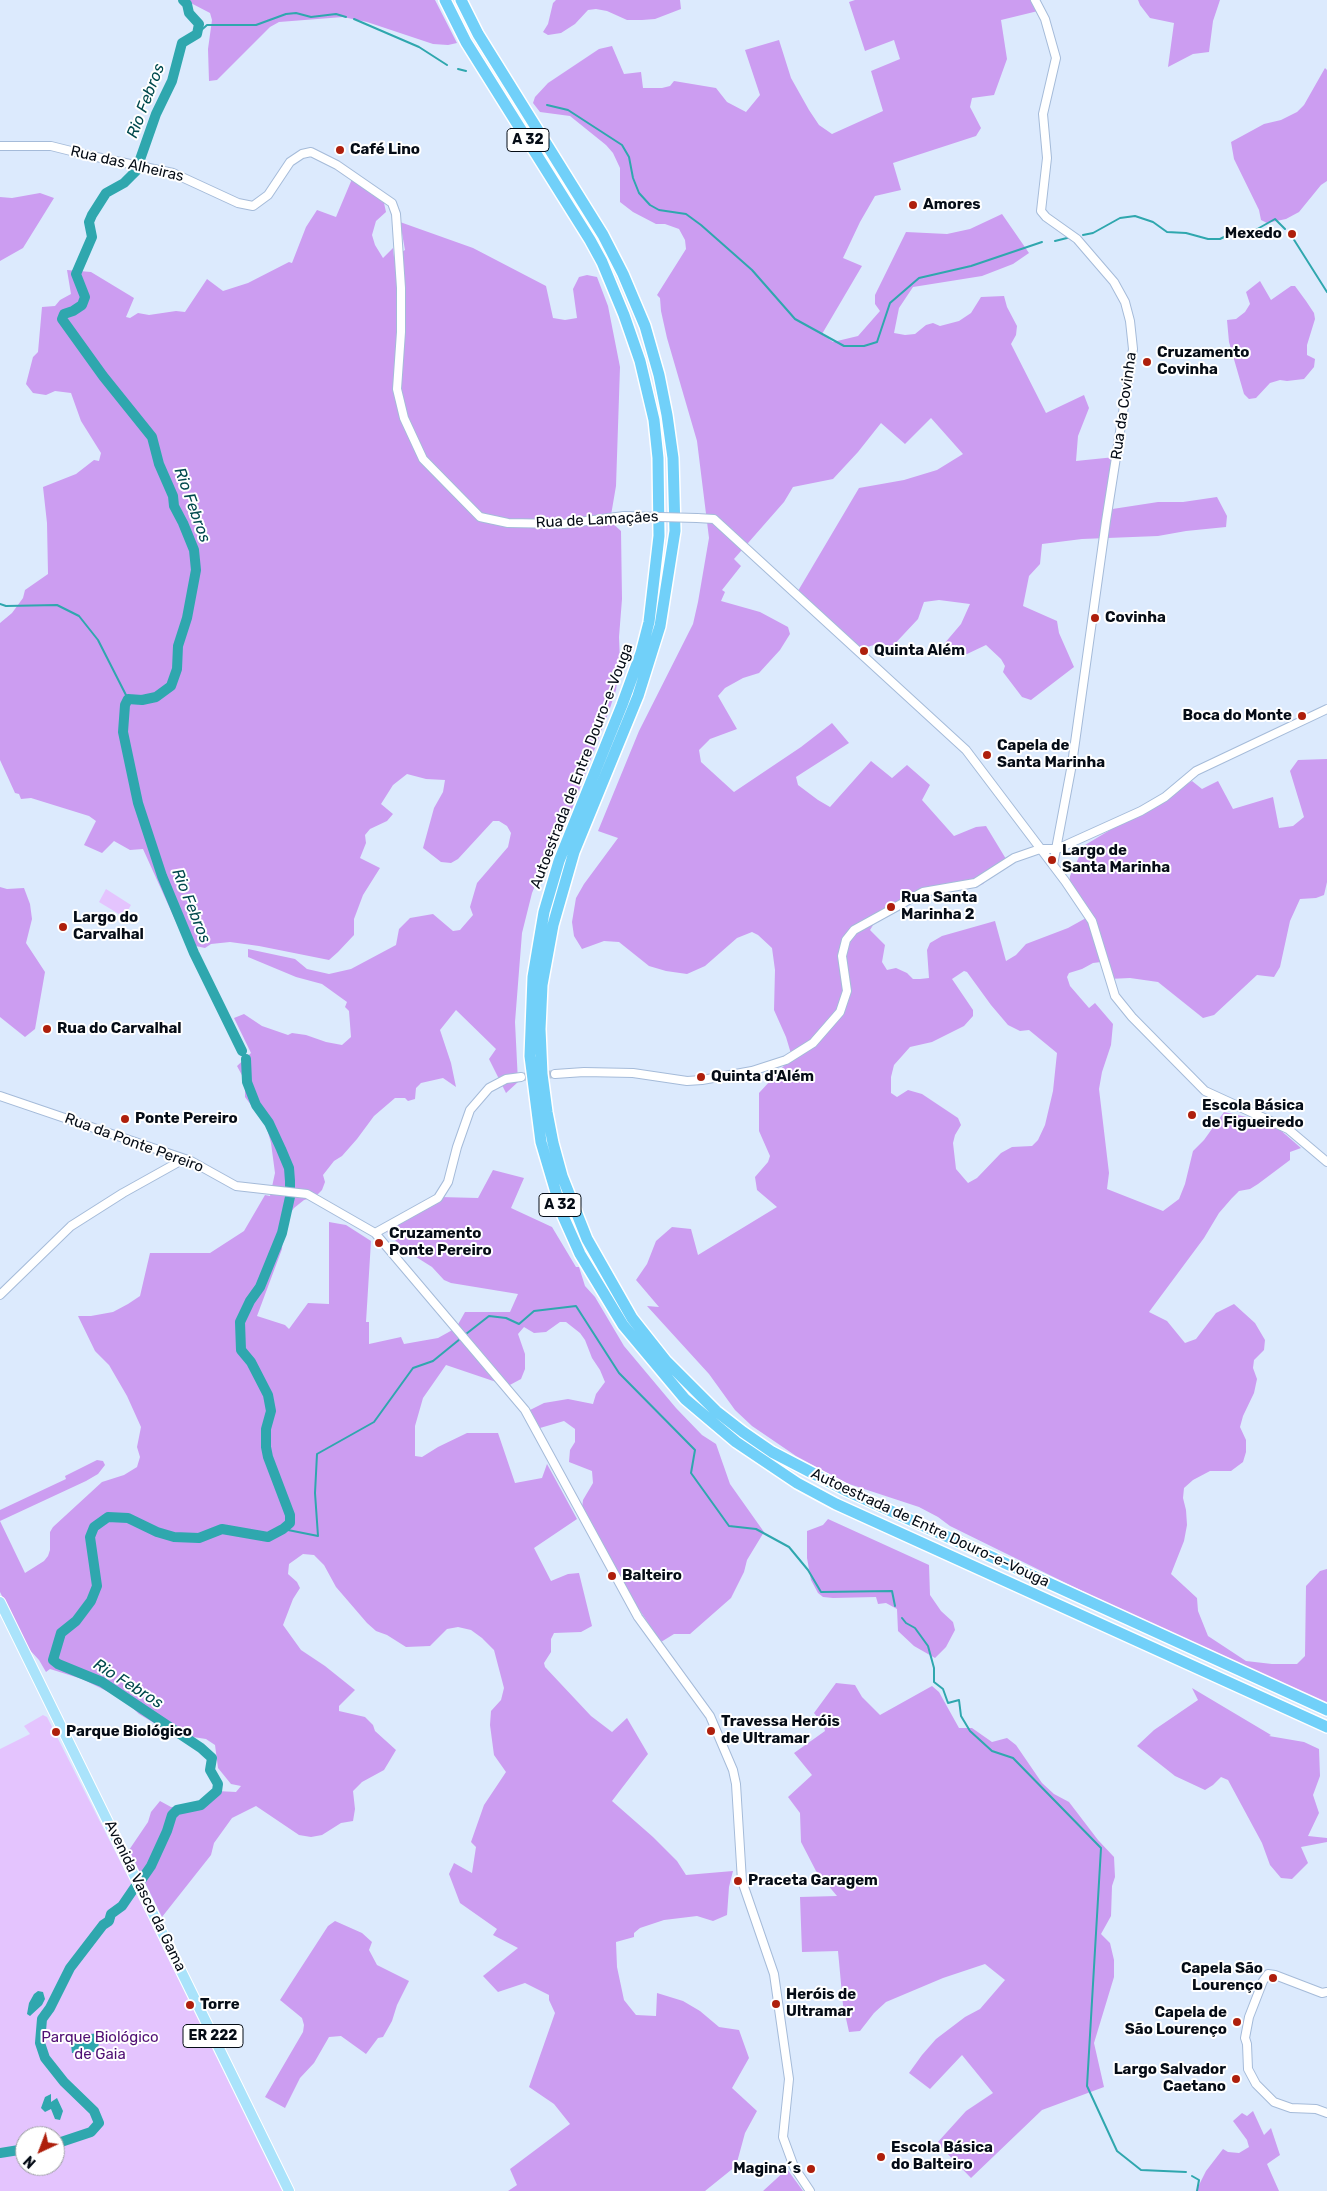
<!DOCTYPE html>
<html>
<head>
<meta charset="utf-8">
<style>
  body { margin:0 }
  #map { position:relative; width:1327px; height:2191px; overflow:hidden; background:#dceafd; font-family:Rubik,sans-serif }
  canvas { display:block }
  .north { position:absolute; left:15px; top:2126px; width:50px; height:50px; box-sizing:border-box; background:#fff; border:1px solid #9b9ea2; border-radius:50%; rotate:223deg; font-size:14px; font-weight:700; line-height:20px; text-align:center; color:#050c16 }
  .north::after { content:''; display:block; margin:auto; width:18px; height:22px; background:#ae1f0c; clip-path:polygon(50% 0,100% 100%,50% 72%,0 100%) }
</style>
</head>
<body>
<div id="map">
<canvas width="1327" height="2191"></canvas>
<div class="north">N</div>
</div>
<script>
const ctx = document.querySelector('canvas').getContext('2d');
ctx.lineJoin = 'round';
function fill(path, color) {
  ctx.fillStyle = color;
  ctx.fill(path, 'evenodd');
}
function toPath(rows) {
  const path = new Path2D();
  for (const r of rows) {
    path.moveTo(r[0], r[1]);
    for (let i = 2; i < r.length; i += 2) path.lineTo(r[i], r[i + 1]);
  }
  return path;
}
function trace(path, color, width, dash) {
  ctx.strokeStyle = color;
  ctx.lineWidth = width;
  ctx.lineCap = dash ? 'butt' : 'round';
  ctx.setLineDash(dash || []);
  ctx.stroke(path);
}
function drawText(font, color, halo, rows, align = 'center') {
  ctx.font = font + ' Rubik,sans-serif';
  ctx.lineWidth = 4;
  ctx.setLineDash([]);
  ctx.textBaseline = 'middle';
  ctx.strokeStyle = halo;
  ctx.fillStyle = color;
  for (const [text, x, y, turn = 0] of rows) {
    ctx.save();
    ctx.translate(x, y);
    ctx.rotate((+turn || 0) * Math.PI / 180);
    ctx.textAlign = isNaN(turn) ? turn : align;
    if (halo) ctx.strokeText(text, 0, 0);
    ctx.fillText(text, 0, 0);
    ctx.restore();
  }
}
const green = toPath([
  [106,889,131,905,124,917,99,902],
  [43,1715,47,1717,130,1881,282,2191,0,2191,0,1749,30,1734,24,1726],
  [25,2136,55,2136,55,2166,25,2166]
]);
const forest = toPath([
  [185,0,435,0,457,43,448,45,433,44,367,22,343,17,279,22,270,27,217,80,209,81,208,49,212,20,210,13],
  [556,0,680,0,681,9,655,19,642,20,627,20,607,11,596,9,588,10,575,24,561,33,548,35,543,32,548,24,553,3],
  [855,0,1033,0,1038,11,1001,20,1007,59,994,95,972,98,970,107,981,128,976,136,893,163,901,190,875,196,860,222,843,258,862,266,822,334,833,342,858,336,880,311,875,304,875,295,906,232,947,234,970,229,1002,214,1029,253,1013,264,982,276,913,287,899,308,894,333,905,335,915,334,926,325,933,323,940,326,959,321,971,313,981,297,1004,296,1007,307,1017,326,1016,335,1011,344,1046,413,1084,395,1089,408,1078,436,1076,461,1115,457,1106,510,1158,502,1183,502,1217,497,1227,516,1226,527,1186,531,1158,536,1082,539,1042,544,1040,564,1029,576,1023,606,1057,621,1059,633,1074,667,1031,700,1022,697,1003,672,1005,666,1001,659,986,645,967,654,959,654,944,644,961,624,970,604,939,600,924,602,918,619,889,650,884,650,874,645,860,649,798,591,859,488,904,480,937,470,963,454,931,418,905,444,881,423,858,452,833,479,793,487,784,502,734,559,741,566,722,590,725,592,721,601,760,612,788,627,790,634,780,650,759,673,743,678,725,688,718,696,737,729,710,739,699,750,701,762,734,792,801,747,832,723,849,743,796,777,798,785,818,800,830,807,871,761,892,778,907,765,930,785,922,800,954,836,976,827,986,826,1006,859,983,884,971,888,927,892,875,922,870,930,885,945,882,962,887,970,896,968,907,973,913,979,920,979,929,978,927,950,930,943,942,936,995,921,1006,961,1016,955,1026,944,1068,928,1086,918,1069,883,1070,876,1079,857,1080,848,1192,781,1202,789,1218,781,1233,809,1273,797,1279,828,1293,826,1304,817,1290,771,1298,760,1327,759,1327,882,1324,895,1316,898,1300,899,1290,921,1280,967,1274,977,1257,975,1214,1015,1203,1018,1158,982,1130,978,1109,979,1101,962,1093,963,1082,969,1069,973,1067,977,1070,986,1089,1008,1095,1003,1113,1024,1111,1045,1102,1072,1099,1089,1109,1173,1107,1189,1163,1211,1179,1199,1185,1184,1193,1151,1204,1140,1224,1112,1260,1120,1278,1128,1301,1148,1290,1152,1290,1160,1258,1184,1250,1189,1239,1191,1232,1198,1219,1213,1204,1238,1149,1312,1167,1321,1185,1343,1196,1339,1216,1313,1234,1304,1255,1323,1265,1340,1264,1350,1254,1360,1253,1368,1257,1379,1254,1393,1243,1416,1240,1427,1246,1440,1246,1452,1243,1462,1231,1471,1210,1471,1193,1480,1184,1488,1183,1498,1186,1510,1187,1525,1184,1541,1171,1574,1197,1598,1198,1611,1208,1636,1246,1661,1272,1664,1297,1664,1305,1656,1306,1586,1320,1571,1327,1569,1327,1703,1141,1620,950,1526,938,1517,919,1507,846,1483,796,1456,752,1426,735,1410,709,1374,647,1306,659,1307,636,1280,647,1264,656,1241,672,1227,691,1229,698,1255,777,1207,757,1190,755,1177,768,1162,770,1156,759,1131,759,1093,792,1057,786,1037,774,1010,775,970,772,948,758,935,752,932,737,938,705,966,687,974,666,971,649,966,619,942,604,941,582,949,574,936,572,922,576,898,584,884,618,838,598,831,639,731,693,624,698,602,709,538,697,441,667,338,661,311,660,298,657,295,686,249,685,240,679,229,665,224,656,224,633,212,620,202,620,168,613,153,606,145,570,116,540,112,533,103,535,97,548,83,599,49,612,46,624,74,641,72,643,88,662,88,670,86,674,81,716,88,727,102,746,112,760,95,745,50,779,40,791,78,809,110,819,125,832,134,883,111,871,71,900,59,894,40,865,51,849,2],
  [964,971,967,972,991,1005,1008,1025,1020,1031,1029,1030,1057,1053,1053,1091,1045,1125,1038,1140,1032,1146,1012,1147,1001,1153,977,1178,968,1183,956,1169,953,1143,955,1135,961,1125,958,1118,922,1094,908,1090,897,1097,891,1093,891,1077,894,1065,910,1047,932,1042,964,1026,973,1016,973,1010,952,979],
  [1138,0,1220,0,1213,21,1209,52,1193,54,1168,67,1174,23,1150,18,1140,5],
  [1325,68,1327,70,1327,181,1321,185,1299,212,1286,219,1267,223,1261,220,1259,210,1234,159,1231,142,1264,124,1281,120,1297,112,1304,105],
  [352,179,384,203,386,212,376,221,372,235,375,245,383,258,393,248,394,257,405,250,400,222,473,248,546,286,553,318,565,320,577,318,573,289,579,277,587,275,597,277,608,306,620,367,616,486,610,521,621,531,622,599,619,637,620,661,616,690,609,711,569,817,564,816,532,893,522,933,515,1022,518,1082,506,1093,489,1059,496,1049,456,1010,440,1030,451,1063,456,1087,443,1078,421,1083,416,1088,415,1099,408,1101,405,1098,395,1098,374,1116,357,1139,342,1156,334,1161,323,1175,325,1182,322,1190,315,1197,304,1200,294,1208,289,1215,283,1234,282,1249,257,1316,285,1325,289,1329,308,1303,329,1304,329,1222,346,1225,371,1241,366,1322,369,1322,369,1344,401,1337,404,1344,438,1338,456,1328,465,1312,510,1312,518,1294,451,1283,444,1280,432,1267,405,1250,387,1232,387,1226,440,1197,478,1198,493,1170,524,1178,511,1208,552,1227,576,1267,579,1267,585,1286,595,1297,624,1346,676,1408,702,1435,716,1444,730,1484,764,1532,747,1560,744,1572,731,1598,690,1634,674,1634,661,1642,630,1596,582,1508,583,1500,593,1483,592,1471,569,1462,570,1450,575,1442,575,1429,564,1421,540,1428,530,1410,544,1403,568,1399,593,1404,596,1394,605,1382,600,1370,592,1358,585,1340,580,1333,566,1322,560,1322,546,1332,534,1333,524,1327,518,1334,525,1354,525,1369,521,1379,508,1386,446,1365,423,1398,415,1426,415,1456,422,1457,438,1447,467,1433,498,1433,515,1483,542,1478,547,1464,577,1519,534,1548,551,1581,568,1574,579,1573,592,1626,581,1632,554,1633,551,1639,551,1652,544,1663,545,1667,591,1716,612,1732,627,1718,648,1754,612,1801,653,1837,677,1861,686,1875,733,1871,729,1887,727,1915,713,1921,697,1916,664,1920,640,1928,634,1933,634,1937,616,1942,617,1967,624,2000,636,2015,656,2016,657,1993,683,2001,700,2011,719,2027,739,2030,749,2058,732,2088,757,2111,745,2133,736,2166,705,2191,508,2191,517,2185,510,2169,570,2124,554,2104,529,2087,555,2013,549,2000,549,1995,525,1983,498,1992,483,1976,518,1948,493,1935,497,1929,460,1903,449,1874,454,1863,472,1873,476,1847,471,1842,484,1805,506,1772,494,1755,490,1725,491,1711,501,1700,504,1688,494,1650,482,1638,471,1630,458,1627,447,1629,430,1646,406,1647,387,1635,376,1631,367,1623,336,1587,324,1565,314,1555,303,1554,289,1564,288,1574,297,1582,300,1588,293,1599,283,1625,301,1650,325,1666,355,1690,339,1706,339,1711,365,1717,373,1725,375,1731,396,1750,384,1770,362,1782,353,1791,355,1809,353,1821,341,1823,322,1835,311,1837,299,1835,256,1806,232,1818,214,1843,211,1855,162,1917,129,1850,148,1822,151,1812,160,1801,171,1807,194,1806,208,1801,217,1791,236,1792,241,1786,231,1784,218,1768,215,1745,206,1739,180,1735,167,1731,139,1714,123,1699,82,1679,50,1669,46,1672,39,1660,27,1647,0,1592,0,1510,66,1479,65,1476,97,1460,103,1461,105,1465,98,1474,86,1481,0,1521,25,1573,44,1561,48,1556,50,1550,50,1532,53,1527,102,1482,124,1475,137,1467,140,1457,137,1447,141,1427,127,1396,109,1365,95,1351,78,1316,91,1316,113,1312,128,1304,140,1296,150,1253,210,1253,244,1231,265,1195,270,1196,275,1173,271,1143,266,1125,245,1097,245,1081,237,1066,251,1053,234,1018,244,1014,262,1026,288,1035,292,1033,306,1035,326,1042,342,1045,351,1037,349,1011,345,1007,347,1002,322,984,296,977,248,957,248,949,295,959,307,969,329,974,351,969,396,945,399,929,410,918,433,914,453,931,460,930,473,915,470,907,477,883,508,847,511,833,507,826,499,821,493,821,458,859,451,863,441,862,423,848,434,808,443,792,445,780,426,779,407,774,393,785,381,804,393,814,387,821,370,829,365,835,366,843,360,858,380,868,363,895,354,919,354,935,338,952,329,960,259,946,230,942,211,944,205,948,186,944,143,849,130,850,114,841,102,853,84,845,96,821,89,816,31,798,21,799,19,794,15,793,0,760,0,623,12,613,23,598,25,590,48,574,47,523,43,487,76,474,94,460,99,461,101,453,81,421,71,393,55,391,46,395,33,393,26,384,33,357,38,352,42,307,55,306,60,300,71,294,67,270,91,272,134,298,126,317,130,318,138,313,149,315,176,311,185,312,207,279,223,291,248,283,289,262,292,263,306,227,317,210,336,217],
  [40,193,54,198,23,248,0,261,0,197,12,198],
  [1260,281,1271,300,1291,286,1295,286,1306,301,1314,313,1315,319,1307,345,1307,355,1315,359,1314,367,1304,379,1287,381,1280,380,1270,383,1256,398,1249,399,1244,394,1229,342,1227,320,1236,319,1245,312,1250,304,1246,292],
  [0,887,7,889,24,888,30,904,32,919,26,943,45,972,35,1029,25,1037,0,1017],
  [828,1519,929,1565,930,1595,941,1611,953,1622,955,1630,946,1647,935,1658,914,1646,898,1631,897,1609,886,1603,878,1604,876,1597,833,1598,823,1597,818,1593,811,1580,807,1558,807,1531,823,1525],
  [836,1683,855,1685,862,1697,880,1715,932,1686,939,1692,959,1728,972,1728,992,1742,1007,1738,1016,1745,1042,1783,1054,1794,1069,1802,1098,1840,1114,1857,1115,1877,1112,1886,1111,1916,1101,1934,1110,1943,1114,1960,1114,1977,1094,2043,1104,2087,1042,2110,971,2178,937,2143,966,2111,993,2093,962,2055,930,2089,909,2073,922,2055,936,2039,965,2017,980,2009,1005,1980,985,1964,943,1978,886,2002,874,2013,860,2031,849,2032,843,2005,838,1951,802,1952,800,1897,837,1896,816,1871,801,1842,800,1813,788,1797,812,1775,794,1753,825,1731,823,1724,814,1713],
  [1192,1688,1271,1735,1269,1736,1304,1742,1319,1749,1320,1776,1313,1795,1319,1813,1308,1836,1327,1838,1327,1842,1301,1847,1308,1863,1292,1879,1281,1878,1270,1865,1262,1843,1228,1780,1221,1777,1213,1785,1205,1790,1175,1776,1137,1746,1154,1730,1198,1700],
  [335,1921,362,1933,372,1942,369,1950,377,1965,409,1981,397,2005,392,2021,383,2037,378,2038,366,2054,341,2036,329,2037,314,2063,300,2078,285,2108,265,2097,303,2032,304,2025,302,2018,280,2000,328,1926],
  [1253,2111,1264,2135,1271,2128,1280,2155,1267,2164,1279,2191,1196,2191,1206,2171,1223,2149,1228,2152,1239,2153,1249,2147,1247,2140,1233,2121,1242,2113,1247,2116],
  [787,2169,803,2191,763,2191]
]);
const water = toPath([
  [38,1991,43,1992,45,1999,42,2005,30,2016,27,2014,29,2003,34,1994],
  [100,2033,98,2050,96,2052,88,2052,86,2050,79,2053,72,2053,70,2036],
  [51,2094,51,2102,57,2098,63,2111,60,2120,55,2119,51,2109,45,2112,41,2108,45,2097]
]);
const stream = toPath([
  [354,19,419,47,447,65],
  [197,34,207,25,256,25,286,14,296,13,311,17,336,14,346,17],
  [458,69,466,71],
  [547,105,568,110,622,145,629,157,633,178,639,193,650,205,659,210,686,214,701,225,752,270,795,319,844,346,864,346,877,342,890,303,919,278,971,266,1042,242],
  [1083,235,1093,233,1120,218,1135,216,1153,222,1167,232,1186,233,1208,239,1220,239,1228,235,1252,232,1275,219,1285,229],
  [1291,235,1327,292],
  [1055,241,1071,237],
  [0,604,6,606,57,605,79,616,98,640,128,699],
  [466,1334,489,1316,506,1318,519,1324,534,1311,576,1306,619,1373,695,1450,691,1473,729,1526,756,1529,789,1547,808,1570,821,1592,892,1591,895,1606],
  [283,1529,318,1536,315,1493,317,1454,374,1422,413,1368,433,1361,460,1339],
  [902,1618,906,1623,915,1628,928,1646,934,1668,934,1682,943,1689,948,1703,959,1700,961,1716,970,1731,992,1751,1013,1758,1101,1848,1087,2086,1117,2151,1141,2170,1186,2172],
  [1192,2176,1199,2180,1197,2191]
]);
const river = toPath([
  [183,0,187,4,189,13,199,24,197,34,182,43,172,81,156,114,136,171,124,183,106,193,92,215,89,222,92,237,76,274,85,297,82,305,73,311,64,314,62,319,103,376,152,437,159,464,173,496,174,506,183,523,194,550,196,570,187,618,178,646,177,669,171,686,156,697,142,700,128,699,125,705,123,732,138,803,162,876,194,953,242,1051],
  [142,1879,151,1866,167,1831,172,1815,177,1810,201,1805,217,1791,218,1784,210,1770,212,1758,201,1748,102,1682,58,1664,53,1660,61,1633,76,1621,91,1601,97,1586,90,1537,94,1527,108,1517,128,1518,157,1532,174,1537,199,1538,222,1529,268,1537,283,1529,290,1523,290,1515,268,1457,266,1447,266,1429,271,1411,268,1395,251,1362,241,1350,240,1322,250,1301,260,1287,282,1233,290,1197,290,1181,289,1168,281,1149,269,1123,256,1105,247,1082,246,1059],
  [55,2144,91,2132,99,2123,94,2111,64,2082,45,2058,40,2043,42,2019,50,2008,70,1968,103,1925,109,1921,111,1914,122,1906,135,1887],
  [0,2153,25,2149]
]);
const minorTunnel = toPath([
  [521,1077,555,1074]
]);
const minor = toPath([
  [1035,0,1045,19,1056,58,1043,114,1047,158,1041,211,1046,217,1077,239,1114,282,1125,302,1130,321,1133,349,1106,521,1072,764,1053,865],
  [0,146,51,146,87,155,173,173,238,203,253,206,268,195,290,162,302,154,311,152,337,165,392,203,396,214,401,288,401,332,397,389,404,418,423,459,480,517,508,523,564,524,624,516],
  [697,518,714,519,966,750,1065,881,1092,921,1115,996,1132,1017,1205,1091,1288,1129,1327,1162],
  [555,1074,584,1072,633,1073,687,1081,702,1080,752,1071,786,1060,813,1043,840,1012,847,991,842,956,846,940,854,930,923,892,975,883,1014,858,1040,849,1057,849,1141,811,1165,797,1196,771,1327,709],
  [0,1096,191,1161,236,1186,307,1194,375,1233,525,1410,638,1617,710,1716,733,1770,736,1784,742,1881,774,1974,789,2079,783,2137,794,2167,810,2191],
  [375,1233,438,1198,448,1182,457,1147,470,1110,489,1088,506,1079,521,1077],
  [0,1295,71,1226,123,1193,184,1159],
  [1327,1992,1322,1993,1275,1975,1268,1974,1263,1981,1249,2017,1245,2038,1247,2044,1248,2069,1256,2084,1274,2102,1291,2108,1316,2109,1327,2113]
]);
const major = toPath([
  [0,1602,289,2191]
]);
const highway = toPath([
  [445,0,466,42,590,240,602,262,624,315,640,361,654,420,658,458,659,536,649,622,641,653,622,705,559,861,544,912,533,977,530,1056,541,1142,563,1216,580,1254,623,1325,685,1399,736,1442,797,1483,836,1504,1327,1727],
  [461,0,478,34,603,235,623,274,645,326,659,375,667,415,673,458,675,531,660,626,638,696,574,852,553,925,542,985,540,1029,542,1074,547,1112,553,1143,562,1176,587,1239,632,1318,666,1361,716,1411,743,1432,772,1452,847,1491,1327,1710]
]);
const minorBridge = toPath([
  [624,516,697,518]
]);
const markers = [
  [340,150,5,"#ae1f0c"],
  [913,205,5,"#ae1f0c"],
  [1292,234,5,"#ae1f0c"],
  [1147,362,5,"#ae1f0c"],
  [1095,618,5,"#ae1f0c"],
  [864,651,5,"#ae1f0c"],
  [1302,716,5,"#ae1f0c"],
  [987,755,5,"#ae1f0c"],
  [1052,860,5,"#ae1f0c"],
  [891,907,5,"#ae1f0c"],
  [63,927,5,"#ae1f0c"],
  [47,1029,5,"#ae1f0c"],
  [701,1077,5,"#ae1f0c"],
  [1192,1115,5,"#ae1f0c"],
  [125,1119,5,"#ae1f0c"],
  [379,1243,5,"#ae1f0c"],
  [612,1576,5,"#ae1f0c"],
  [711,1731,5,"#ae1f0c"],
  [56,1732,5,"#ae1f0c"],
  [738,1881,5,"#ae1f0c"],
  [1273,1978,5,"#ae1f0c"],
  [776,2004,5,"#ae1f0c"],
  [190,2005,5,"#ae1f0c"],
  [1237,2022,5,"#ae1f0c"],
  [1236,2079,5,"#ae1f0c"],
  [881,2157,5,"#ae1f0c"],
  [811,2169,5,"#ae1f0c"]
];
const shields = [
  [528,140,42],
  [560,1205,42],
  [213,2036,60]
];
const shieldNames = [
  ["A 32",528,140],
  ["A 32",560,1205],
  ["ER 222",213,2036]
];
const poiNames = [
  ["Café Lino",350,150],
  ["Amores",923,205],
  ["Mexedo",1282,234,"right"],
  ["Cruzamento",1157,353],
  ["Covinha",1157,370],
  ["Covinha",1105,618],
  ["Quinta Além",874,651],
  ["Boca do Monte",1292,716,"right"],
  ["Capela de",997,746],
  ["Santa Marinha",997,763],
  ["Largo de",1062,851],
  ["Santa Marinha",1062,868],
  ["Rua Santa",901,898],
  ["Marinha 2",901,915],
  ["Largo do",73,918],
  ["Carvalhal",73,935],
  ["Rua do Carvalhal",57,1029],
  ["Quinta d'Além",711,1077],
  ["Escola Básica",1202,1106],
  ["de Figueiredo",1202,1123],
  ["Ponte Pereiro",135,1119],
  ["Cruzamento",389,1234],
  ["Ponte Pereiro",389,1251],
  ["Balteiro",622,1576],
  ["Travessa Heróis",721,1722],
  ["de Ultramar",721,1739],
  ["Parque Biológico",66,1732],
  ["Praceta Garagem",748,1881],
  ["Capela São",1263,1969,"right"],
  ["Lourenço",1263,1986,"right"],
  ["Heróis de",786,1995],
  ["Ultramar",786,2012],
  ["Torre",200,2005],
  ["Capela de",1227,2013,"right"],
  ["São Lourenço",1227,2030,"right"],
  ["Largo Salvador",1226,2070,"right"],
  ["Caetano",1226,2087,"right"],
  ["Escola Básica",891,2148],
  ["do Balteiro",891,2165],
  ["Magina´s",801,2169,"right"]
];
const streetNames = [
  ["Rua das Alheiras",127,164,13],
  ["Rua da Covinha",1124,406,-82],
  ["Rua de Lamaçães",597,520,-3],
  ["Autoestrada de Entre Douro-e-Vouga",582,766,-69],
  ["Rua da Ponte Pereiro",134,1143,20],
  ["Autoestrada de Entre Douro-e-Vouga",930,1528,25],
  ["Avenida Vasco da Gama",145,1896,64]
];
const parkNames = [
  ["Parque Biológico",100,2038],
  ["de Gaia",100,2055]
];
const waterNames = [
  ["Rio Febros",146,101,-69],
  ["Rio Febros",192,505,70],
  ["Rio Febros",191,906,68],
  ["Rio Febros",128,1684,32]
];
fill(green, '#e4c4fe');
fill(forest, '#cc9df1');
fill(water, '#2fa7ae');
trace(stream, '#2fa7ae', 2);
trace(river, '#2fa7ae', 10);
trace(minorTunnel, '#bcc9da', 8, [8, 4]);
trace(minor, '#a5bbd9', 10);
trace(major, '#fff', 12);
trace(highway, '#fff', 14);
trace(minor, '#fff', 8);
trace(major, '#aae3fb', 10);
trace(highway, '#71d0f9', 11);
trace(minorBridge, '#a5bbd9', 10, []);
trace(minorBridge, '#fff', 8);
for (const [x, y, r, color] of markers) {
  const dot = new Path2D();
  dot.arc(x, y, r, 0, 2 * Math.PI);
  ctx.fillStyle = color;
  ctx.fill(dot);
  trace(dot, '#fff', 2);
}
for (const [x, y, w] of shields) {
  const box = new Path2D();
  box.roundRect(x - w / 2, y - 11.5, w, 23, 4);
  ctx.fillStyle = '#fff';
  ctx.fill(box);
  trace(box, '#050c16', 1);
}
drawText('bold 14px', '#050c16', null, shieldNames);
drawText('bold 15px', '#050c16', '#fff', poiNames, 'left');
drawText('15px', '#050c16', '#fff', streetNames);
drawText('15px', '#500e73', '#fff', parkNames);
drawText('italic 16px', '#00494d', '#fff', waterNames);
</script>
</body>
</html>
